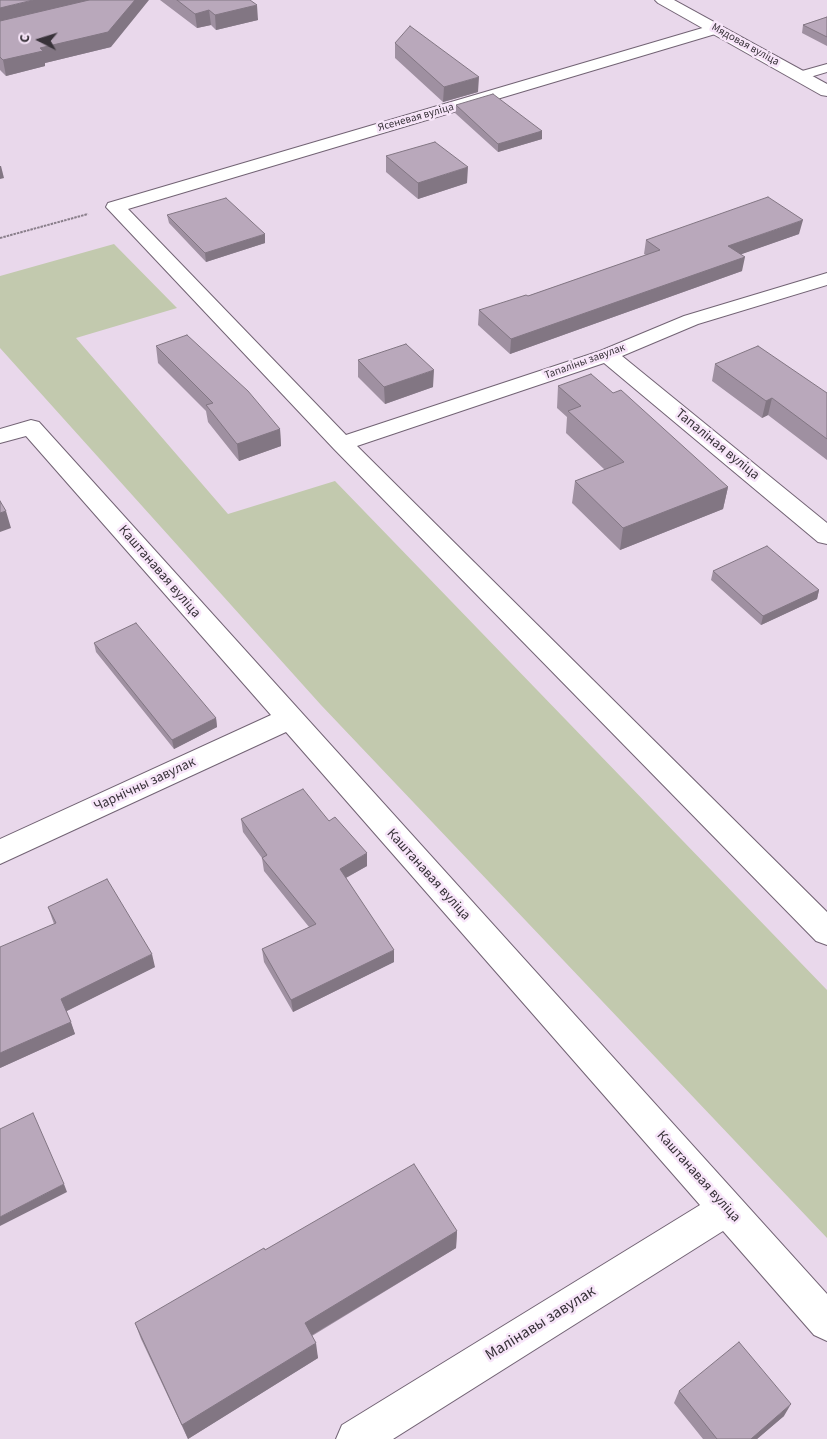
<!DOCTYPE html>
<html>
<head>
<meta charset="utf-8">
<style>
  body { margin:0 }
  #map { position:relative; width:827px; height:1439px; overflow:hidden; background:#e9d8eb; font-family:"Source Sans 3",sans-serif }
  canvas { display:block }
  .north { position:absolute; left:15px; top:15px; width:50px; height:50px; -webkit-text-stroke:4px #f7e5f9; paint-order:stroke; rotate:275deg; font-size:14px; font-weight:700; line-height:20px; text-align:center; color:#383239 }
  .north::after { content:''; display:block; margin:auto; width:18px; height:22px; background:#383239; clip-path:polygon(50% 0,100% 100%,50% 72%,0 100%) }
</style>
</head>
<body>
<div id="map">
<canvas width="827" height="1439"></canvas>
<div class="north">С</div>
</div>
<script>
const ctx = document.querySelector('canvas').getContext('2d');
ctx.lineJoin = 'round';
function fill(path, color) {
  ctx.fillStyle = color;
  ctx.fill(path, 'evenodd');
}
function toPath(rows) {
  const path = new Path2D();
  for (const r of rows) {
    path.moveTo(r[0], r[1]);
    for (let i = 2; i < r.length; i += 2) path.lineTo(r[i], r[i + 1]);
  }
  return path;
}
function trace(path, color, width, dash) {
  ctx.strokeStyle = color;
  ctx.lineWidth = width;
  ctx.lineCap = dash ? 'butt' : 'round';
  ctx.setLineDash(dash || []);
  ctx.stroke(path);
}
function drawText(font, color, halo, rows, align = 'center') {
  ctx.font = font + ' "Source Sans 3",sans-serif';
  ctx.lineWidth = 5;
  ctx.setLineDash([]);
  ctx.textBaseline = 'middle';
  ctx.strokeStyle = halo;
  ctx.fillStyle = color;
  for (const [text, x, y, turn = 0] of rows) {
    ctx.save();
    ctx.translate(x, y);
    ctx.rotate((+turn || 0) * Math.PI / 180);
    ctx.textAlign = isNaN(turn) ? turn : align;
    if (halo) ctx.strokeText(text, 0, 0);
    ctx.fillText(text, 0, 0);
    ctx.restore();
  }
}
const green = toPath([
  [114,244,177,308,76,338,228,514,335,481,827,990,827,1238,321,705,0,348,0,276]
]);
const path = toPath([
  [0,238,88,214]
]);
const service = toPath([
  [827,64,827,72,800,80,795,79,793,76,795,73,827,64]
]);
const minor = toPath([
  [716,24,722,26,724,29,722,32,128,209,346,435,600,351,684,316,827,273,827,285,698,324,622,356,827,523,827,544,818,542,604,363,357,446,827,912,827,945,816,941,334,449,106,207,108,203,716,24],
  [31,420,39,422,827,1294,827,1341,814,1335,723,1231,393,1439,336,1439,342,1425,700,1205,286,732,0,864,0,839,271,715,26,436,0,443,0,429,31,420]
]);
const tertiary = toPath([
  [655,0,674,0,827,84,827,96,821,95,658,3,655,0]
]);
const wall = toPath([
  [0,0,111,47,45,63,45,66,6,76,0,70],
  [160,0,250,0,258,20,216,30,211,25,197,28],
  [827,17,827,46,802,33,803,25],
  [395,43,478,92,443,102,395,58],
  [456,105,542,131,542,139,498,152,455,113],
  [386,156,467,183,418,199,386,172],
  [167,215,265,243,206,262,169,223],
  [799,234,741,254,742,271,510,354,478,325,479,310,528,296,646,255,644,254,646,240],
  [156,346,280,429,281,446,239,461,208,422,206,411,158,363],
  [358,360,433,387,385,404,358,377],
  [715,364,827,393,827,460,768,415,762,418,712,381],
  [558,386,613,393,728,487,723,509,620,550,572,503,575,481,605,470,566,433,567,417,557,408],
  [713,571,819,590,817,599,761,625,711,580],
  [94,643,216,718,217,727,174,749,96,652],
  [241,819,329,821,367,866,346,878,394,962,293,1012,264,962,262,949,309,927,264,871,262,858,243,832],
  [48,907,155,967,66,1011,75,1034,0,1068,54,924],
  [457,1231,456,1248,312,1336,318,1358,188,1439,141,1339,135,1323,265,1250],
  [679,1391,784,1416,757,1439,703,1439,674,1403]
]);
const shadedWall = toPath([
  [33,0,99,0,0,23,0,8],
  [135,0,149,0,111,47,45,63,45,66,6,76,3,60,40,48],
  [257,5,258,20,216,30,215,15],
  [209,10,211,25,197,28,195,14],
  [479,77,478,92,443,102,444,87],
  [542,131,542,139,498,152,498,144],
  [0,166,1,166,4,178,0,179],
  [468,167,467,183,418,199,418,183],
  [803,220,799,234,725,260,728,246],
  [265,234,265,243,206,262,205,253],
  [745,257,742,271,510,354,511,339],
  [434,370,433,387,385,404,384,387],
  [772,398,768,415,762,418,766,401],
  [280,429,281,446,239,461,237,444],
  [728,487,723,509,620,550,623,528],
  [6,511,11,528,0,532,0,513],
  [819,590,817,599,761,625,763,616],
  [216,718,217,727,174,749,172,740],
  [367,853,367,866,340,881,340,869],
  [394,950,394,962,293,1012,291,1000],
  [152,954,155,967,65,1012,61,999],
  [71,1022,75,1034,0,1068,0,1053],
  [64,1184,67,1192,0,1226,0,1217],
  [457,1231,456,1248,307,1338,305,1323],
  [316,1343,318,1358,188,1439,182,1425],
  [791,1404,784,1416,757,1439,751,1439]
]);
const building = toPath([
  [0,0,33,0,0,8,0,0],
  [89,0,135,0,108,32,40,48,43,51,3,60,0,57,0,21,89,0],
  [177,0,250,0,257,5,215,15,209,10,195,14,177,0],
  [827,17,827,37,803,25,827,17],
  [410,26,479,77,444,87,395,43,410,26],
  [493,94,542,131,498,144,456,105,493,94],
  [435,142,468,167,418,183,386,156,435,142],
  [768,197,803,220,728,246,745,257,511,339,479,310,526,295,528,296,660,250,646,240,768,197],
  [226,198,265,234,205,253,167,215,226,198],
  [187,335,248,391,280,429,237,444,206,405,213,403,156,346,187,335],
  [406,344,434,370,384,387,358,360,406,344],
  [758,346,827,393,827,439,772,398,766,401,715,364,758,346],
  [591,374,613,393,621,390,728,487,623,528,575,481,624,462,568,411,581,406,558,386,591,374],
  [0,501,6,511,0,513,0,501],
  [767,546,819,590,763,616,713,571,767,546],
  [136,623,216,718,172,740,94,643,136,623],
  [303,789,329,821,335,817,367,853,340,869,394,950,291,1000,262,949,316,924,262,858,267,855,241,819,303,789],
  [107,879,152,954,61,999,71,1022,0,1053,0,947,56,923,48,907,107,879],
  [33,1113,64,1184,0,1217,0,1129,33,1113],
  [414,1164,457,1231,305,1323,316,1343,182,1425,135,1323,264,1248,265,1250,414,1164],
  [739,1342,791,1404,751,1439,717,1439,679,1391,739,1342]
]);
const farStreetnames = [
  ["Мядовая вуліца",745,45,29],
  ["Ясеневая вуліца",416,118,-16],
  ["Тапаліны завулак",585,362,-20]
];
const streetNames = [
  ["Тапаліная вуліца",717,445,39],
  ["Каштанавая вуліца",159,572,49],
  ["Чарнічны завулак",145,785,-25],
  ["Каштанавая вуліца",428,875,48],
  ["Каштанавая вуліца",698,1177,48]
];
const nearStreetnames = [
  ["Малінавы завулак",541,1324,-32]
];
fill(green, '#c2c9ae');
trace(service, '#726374', 2);
trace(minor, '#726374', 2);
trace(tertiary, '#726374', 2);
trace(path, '#897e8a', 2, [2.5, 1]);
fill(service, '#fff');
fill(minor, '#fff');
fill(tertiary, '#fff');
fill(wall, '#9f90a1');
fill(shadedWall, '#827683');
fill(building, '#b9a8bb');
trace(building, '#827683', 1);
drawText('11px', '#383239', '#f7e5f9', farStreetnames);
drawText('14px', '#383239', '#f7e5f9', streetNames);
drawText('16px', '#383239', '#f7e5f9', nearStreetnames);
</script>
</body>
</html>
